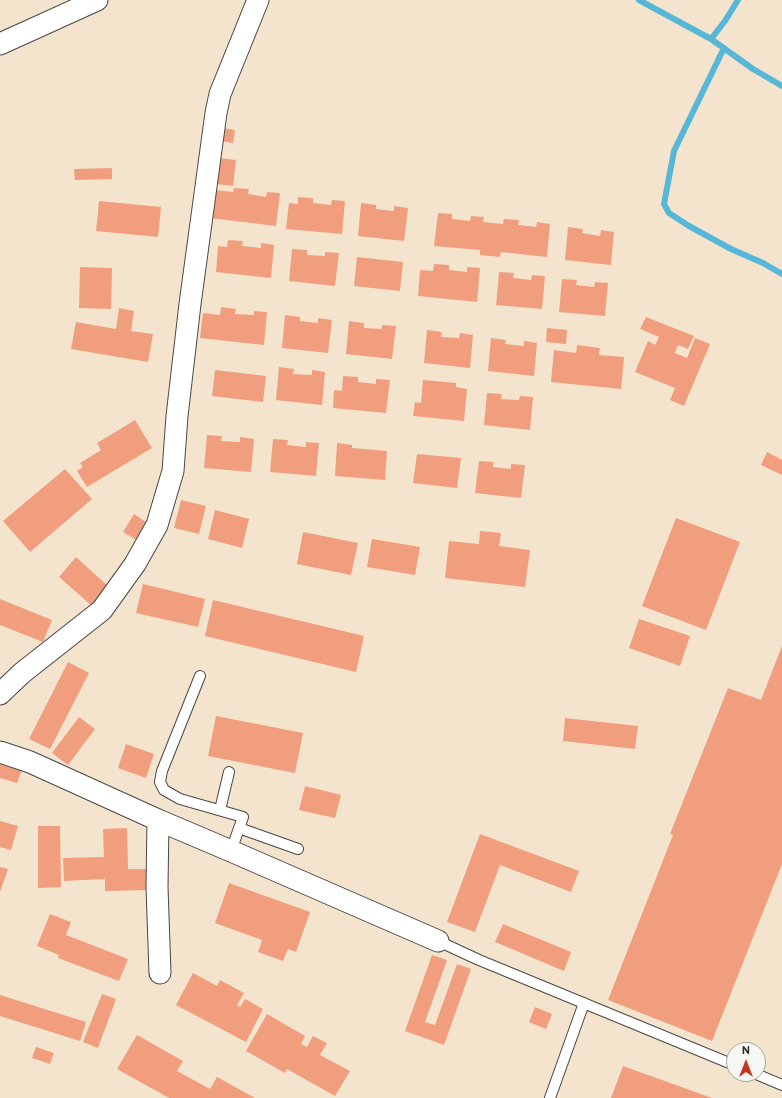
<!DOCTYPE html>
<html>
<head>
<meta charset="utf-8">
<style>
  body { margin:0 }
  #map { position:relative; width:782px; height:1098px; overflow:hidden; background:#f4e4ce; font-family:"Balsamiq Sans",sans-serif }
  canvas { display:block }
  .north { position:absolute; left:726px; top:1042px; width:40px; height:40px; box-sizing:border-box; background:#f6f6f2; border:1px solid #a5a5a2; border-radius:50%; rotate:0deg; font-size:11px; font-weight:700; line-height:16px; text-align:center; color:#2b2b2b }
  .north::after { content:''; display:block; margin:auto; width:14px; height:18px; background:#c8321e; clip-path:polygon(50% 0,100% 100%,50% 72%,0 100%) }
</style>
</head>
<body>
<div id="map">
<canvas width="782" height="1098"></canvas>
<div class="north">N</div>
</div>
<script>
const ctx = document.querySelector('canvas').getContext('2d');
ctx.lineJoin = 'round';
function toPath(rows) {
  const path = new Path2D();
  for (const r of rows) {
    path.moveTo(r[0], r[1]);
    for (let i = 2; i < r.length; i += 2) path.lineTo(r[i], r[i + 1]);
  }
  return path;
}
function trace(path, color, width, dash) {
  ctx.strokeStyle = color;
  ctx.lineWidth = width;
  ctx.lineCap = dash ? 'butt' : 'round';
  ctx.setLineDash(dash || []);
  ctx.stroke(path);
}
function fill(path, color) {
  ctx.fillStyle = color;
  ctx.fill(path, 'evenodd');
}
const stream = toPath([
  [639,0,711,39,753,69,782,86],
  [711,39,725,21,738,0],
  [724,48,674,151,664,204,669,213,689,226,731,249,763,263,782,274]
]);
const building = toPath([
  [223,128,235,130,233,143,220,141],
  [219,158,236,160,233,186,216,184],
  [112,168,112,179,75,180,74,169],
  [234,188,249,189,248,194,266,197,267,192,280,193,276,226,210,218,214,190,233,192],
  [298,197,313,198,313,203,331,205,332,200,345,201,342,234,286,229,289,203,298,204],
  [99,201,161,207,158,237,96,231],
  [361,203,376,205,376,209,394,211,394,206,408,208,404,241,358,236],
  [438,213,452,214,452,219,470,221,471,216,484,217,483,222,503,224,504,219,519,220,518,225,536,227,537,222,550,224,547,257,501,252,500,257,480,255,480,250,434,246],
  [568,227,583,229,582,233,600,236,601,230,614,232,611,265,565,260],
  [228,240,243,241,242,246,261,248,261,243,274,245,271,278,216,272,218,246,227,247],
  [292,249,307,250,307,255,325,256,325,252,339,253,335,286,289,281],
  [357,257,403,262,400,291,354,286],
  [434,264,449,265,449,270,467,272,467,267,480,268,477,302,418,296,420,270,433,271],
  [80,267,112,268,111,309,79,308],
  [499,272,514,273,513,278,531,280,532,275,545,276,542,309,496,305],
  [562,279,577,280,576,285,594,287,595,282,608,283,605,316,559,312],
  [221,307,236,309,235,314,254,315,254,311,267,312,264,345,200,338,203,313,220,315],
  [119,308,134,311,131,331,153,334,148,362,71,349,76,322,116,329],
  [285,315,300,317,300,321,318,323,318,318,332,320,328,353,282,348],
  [646,317,694,336,688,349,678,345,675,353,687,358,695,338,710,344,684,406,670,400,675,388,635,372,648,341,655,345,659,337,640,329],
  [349,321,364,323,364,328,382,329,382,325,396,326,392,359,346,354],
  [547,328,567,330,566,344,546,342],
  [427,330,442,332,441,337,459,338,460,333,473,335,470,368,424,363],
  [491,338,506,340,505,344,524,346,524,341,537,343,534,376,488,371],
  [577,345,600,348,599,355,624,357,621,389,551,382,554,350,576,353],
  [279,367,294,369,293,374,312,375,312,370,325,372,322,405,276,400],
  [215,370,266,376,263,402,212,396],
  [343,376,358,377,358,382,376,384,376,379,390,380,386,413,333,408,334,390,342,391],
  [423,380,456,383,456,387,467,389,464,421,413,416,415,402,421,403],
  [487,393,502,394,501,399,519,400,520,396,533,397,530,430,484,425],
  [135,420,152,448,87,487,77,471,83,467,80,463,101,450,97,443],
  [207,435,222,436,221,441,240,442,240,437,254,439,251,472,204,468],
  [273,439,288,440,287,445,306,447,306,442,319,443,316,476,270,472],
  [337,443,352,445,352,448,387,451,385,480,335,476],
  [767,452,782,460,782,475,761,465],
  [417,454,461,458,457,488,413,483],
  [479,461,493,462,493,467,511,469,511,464,525,465,521,498,475,493],
  [65,469,92,499,30,552,3,521],
  [181,500,206,506,199,534,174,528],
  [215,510,249,519,242,548,208,539],
  [134,514,149,524,138,541,123,532],
  [676,518,740,542,706,630,642,606],
  [480,531,501,533,499,546,530,550,525,587,445,578,449,541,479,544],
  [303,532,358,543,351,575,297,564],
  [372,539,420,547,415,575,367,567],
  [76,557,109,587,92,606,59,577],
  [143,584,205,599,198,627,136,613],
  [0,599,52,620,43,642,0,625],
  [213,600,364,636,356,672,205,636],
  [639,619,690,636,680,666,629,648],
  [782,646,782,864,712,1041,608,1000,673,835,670,834,728,688,761,700],
  [68,662,89,673,50,749,29,739],
  [216,716,303,733,295,773,208,756],
  [79,717,95,729,68,765,52,753],
  [565,718,638,726,635,749,563,741],
  [126,744,154,754,146,778,118,768],
  [0,758,23,766,17,783,0,778],
  [305,786,341,795,335,818,299,810],
  [0,821,18,826,11,850,0,847],
  [38,826,60,826,61,887,38,888],
  [127,828,128,869,147,869,148,890,105,891,105,879,64,881,63,858,104,857,103,829],
  [480,834,579,871,571,892,500,865,475,932,447,922],
  [0,867,8,869,0,892],
  [229,883,310,912,296,952,288,949,283,961,258,952,262,940,215,923],
  [50,914,71,922,66,935,128,959,119,981,58,958,59,955,37,946],
  [503,924,571,952,564,971,495,942],
  [432,955,447,960,425,1022,435,1025,457,964,471,969,444,1045,405,1031],
  [193,973,217,986,220,980,244,993,237,1005,240,1007,245,999,263,1009,246,1042,176,1005],
  [102,994,116,999,98,1048,83,1042],
  [0,995,86,1022,80,1041,0,1016],
  [535,1007,552,1014,546,1029,529,1022],
  [267,1014,305,1036,301,1044,307,1047,313,1036,327,1043,320,1055,350,1071,335,1096,287,1069,285,1073,246,1051],
  [137,1035,183,1061,177,1071,210,1089,217,1077,255,1098,169,1098,117,1069],
  [36,1047,54,1053,50,1064,32,1058],
  [623,1066,712,1098,611,1098]
]);
const service = toPath([
  [200,676,162,771,160,782,164,790,180,799,243,817,231,851],
  [220,810,229,772],
  [239,828,298,849],
  [438,941,479,960,734,1065],
  [756,1074,782,1085],
  [550,1098,584,1003]
]);
const minor = toPath([
  [0,44,97,0],
  [0,694,22,673,102,610,135,564,157,525,173,471,177,416,190,304,216,113,220,94,258,0],
  [0,752,30,762,158,820,231,851,438,941],
  [158,820,157,887,160,973]
]);
trace(stream, '#57b7d6', 6);
fill(building, '#f19e7f');
trace(service, '#494743', 12);
trace(minor, '#494743', 23);
trace(service, '#fff', 10);
trace(minor, '#fff', 21);
</script>
</body>
</html>
